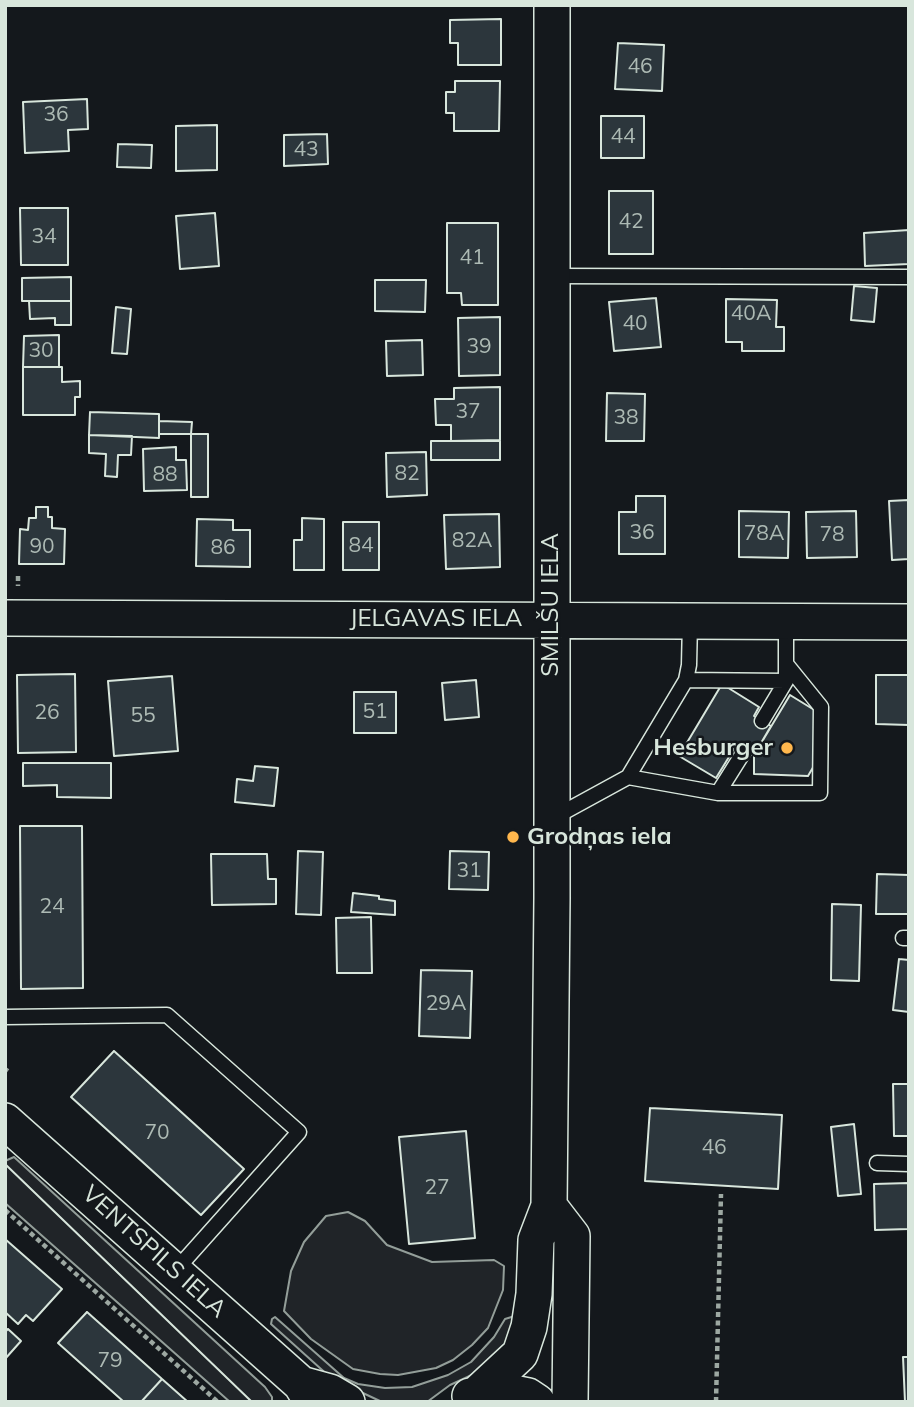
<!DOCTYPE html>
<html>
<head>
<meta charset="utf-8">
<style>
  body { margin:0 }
  #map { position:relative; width:914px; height:1407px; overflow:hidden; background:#14181c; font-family:Mulish,sans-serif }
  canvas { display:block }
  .frame { position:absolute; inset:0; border:7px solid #d8e6dc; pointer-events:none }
</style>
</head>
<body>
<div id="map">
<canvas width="914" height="1407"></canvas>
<div class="frame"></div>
</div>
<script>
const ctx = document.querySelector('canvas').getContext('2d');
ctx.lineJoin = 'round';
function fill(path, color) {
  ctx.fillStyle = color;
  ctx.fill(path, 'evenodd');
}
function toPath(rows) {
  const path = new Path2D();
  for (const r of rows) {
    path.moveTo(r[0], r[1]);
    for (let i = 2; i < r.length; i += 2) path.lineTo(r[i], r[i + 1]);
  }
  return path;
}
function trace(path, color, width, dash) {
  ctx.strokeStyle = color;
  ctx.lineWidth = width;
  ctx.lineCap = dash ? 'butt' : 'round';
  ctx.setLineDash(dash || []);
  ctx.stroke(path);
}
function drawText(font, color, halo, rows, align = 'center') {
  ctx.font = font + ' Mulish,sans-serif';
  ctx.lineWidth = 5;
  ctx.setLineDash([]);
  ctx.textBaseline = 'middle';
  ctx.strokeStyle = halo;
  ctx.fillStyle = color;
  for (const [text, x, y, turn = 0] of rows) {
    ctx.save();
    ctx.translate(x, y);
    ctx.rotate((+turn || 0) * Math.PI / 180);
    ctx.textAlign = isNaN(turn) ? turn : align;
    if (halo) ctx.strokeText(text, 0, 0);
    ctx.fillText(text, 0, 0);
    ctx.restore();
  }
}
const green = toPath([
  [14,1157,265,1387,272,1397,272,1402,230,1402,5,1203,5,1161,14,1157],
  [348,1212,365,1221,387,1245,432,1262,494,1260,504,1266,503,1290,488,1328,472,1345,453,1360,436,1368,398,1375,380,1374,353,1369,311,1339,284,1311,291,1271,304,1242,326,1216,348,1212],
  [518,1315,513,1340,487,1368,450,1385,427,1402,382,1402,331,1378,271,1324,272,1319,275,1317,344,1378,358,1384,385,1388,412,1387,448,1375,471,1362,494,1337,505,1319,518,1315]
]);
const building = toPath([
  [501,19,501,65,458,65,458,43,450,43,450,20,501,19],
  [618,43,664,45,662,91,615,89,618,43],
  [455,81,500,81,499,131,454,131,454,113,446,113,446,92,455,92,455,81],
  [87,99,88,129,68,130,69,151,25,153,23,102,87,99],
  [601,116,644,116,644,158,601,158,601,116],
  [217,125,217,170,176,171,176,126,217,125],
  [327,134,328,164,284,166,284,135,327,134],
  [118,144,152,145,151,168,117,167,118,144],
  [609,191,653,191,653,254,609,254,609,191],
  [20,208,68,208,68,265,21,265,20,208],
  [215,213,219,266,180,269,176,216,215,213],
  [447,223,498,223,498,305,462,305,461,293,447,293,447,223],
  [909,230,909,264,865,266,864,233,909,230],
  [71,277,71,301,22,301,22,278,71,277],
  [375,280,426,280,425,312,375,311,375,280],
  [854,286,877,288,874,322,851,320,854,286],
  [656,298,661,347,614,351,609,302,656,298],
  [726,299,777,300,776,327,784,327,784,351,742,351,742,342,726,342,726,299],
  [29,301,71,301,71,325,55,325,55,318,30,319,29,301],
  [116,307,131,309,127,354,112,353,116,307],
  [500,317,500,375,459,376,458,318,500,317],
  [59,335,59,367,23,367,24,336,59,335],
  [422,340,423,375,387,376,386,341,422,340],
  [23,367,62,367,62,382,80,381,80,397,75,397,75,415,23,415,23,367],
  [500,387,500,440,451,441,451,425,436,425,435,399,454,399,454,388,500,387],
  [607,393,645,394,644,441,606,441,607,393],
  [90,412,159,414,159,438,89,435,90,412],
  [159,421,192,422,191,434,159,434,159,421],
  [191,434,208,434,208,497,191,497,191,434],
  [89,435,132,436,131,455,118,455,117,477,105,476,106,454,89,453,89,435],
  [431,441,500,441,500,460,431,460,431,441],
  [176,447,176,460,186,460,187,490,144,491,143,449,176,447],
  [426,452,427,495,387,497,386,453,426,452],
  [636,496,665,496,665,554,619,554,619,512,636,512,636,496],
  [909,500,909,559,892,560,889,501,909,500],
  [36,507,48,507,48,517,52,517,52,528,65,529,64,564,19,564,20,529,28,530,29,518,36,518,36,507],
  [739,511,789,512,788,558,739,557,739,511],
  [856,511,857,557,807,558,806,512,856,511],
  [499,514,500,567,446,569,444,515,499,514],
  [302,518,324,519,324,570,294,570,294,540,302,540,302,518],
  [197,519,233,520,233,530,250,530,250,567,196,566,197,519],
  [343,522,379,522,379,570,343,570,343,522],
  [75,674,76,752,18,753,17,675,75,674],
  [876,675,909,675,909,725,876,724,876,675],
  [172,676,178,751,114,756,108,681,172,676],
  [476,680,479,717,445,720,442,683,476,680],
  [722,684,759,707,754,716,771,726,754,755,737,744,716,778,679,756,722,684],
  [354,692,396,692,396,733,354,733,354,692],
  [790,695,816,711,815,764,808,776,754,774,754,755,790,695],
  [23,763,111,763,111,798,57,797,57,785,23,786,23,763],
  [255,766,278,768,274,806,235,802,237,779,253,781,255,766],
  [20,826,82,826,83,988,21,989,20,826],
  [298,851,323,852,321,915,296,914,298,851],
  [450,851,489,852,488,890,449,889,450,851],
  [211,854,267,854,268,879,276,879,276,904,212,905,211,854],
  [877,874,909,875,909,914,876,914,877,874],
  [353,893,379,896,379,899,395,901,395,915,351,912,353,893],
  [832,904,861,905,859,981,831,980,832,904],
  [371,917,372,973,337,973,336,918,371,917],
  [899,959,909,960,909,1012,893,1010,899,959],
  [421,970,472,971,470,1038,419,1036,421,970],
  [114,1051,244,1169,201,1215,71,1097,114,1051],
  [893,1084,909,1084,909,1136,894,1136,893,1084],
  [650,1108,782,1115,778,1189,645,1181,650,1108],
  [854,1124,861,1194,838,1196,831,1127,854,1124],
  [466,1131,475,1238,409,1244,399,1137,466,1131],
  [909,1183,909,1229,875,1230,874,1184,909,1183],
  [5,1239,62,1289,33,1321,26,1315,18,1324,5,1312,5,1239],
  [87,1312,162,1379,141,1402,124,1402,58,1343,87,1312],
  [8,1329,21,1341,5,1359,5,1332,8,1329],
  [903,1357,909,1357,909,1402,905,1402,903,1357],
  [162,1379,188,1402,141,1402,162,1379]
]);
const path = toPath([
  [18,576,18,586],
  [5,1069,8,1071],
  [5,1210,218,1402],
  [716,1402,721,1194]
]);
const service = toPath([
  [552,276,909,277],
  [686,680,786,681],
  [762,721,786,681,786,623],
  [628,777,718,793,745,750],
  [718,793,820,793,821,707,787,665],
  [553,818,628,777,686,680,689,665,690,622],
  [903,938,909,938],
  [5,1017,167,1015,299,1132,175,1271],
  [877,1163,909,1164]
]);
const tertiary = toPath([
  [5,618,909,622],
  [5,1121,301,1384,312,1402],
  [549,1206,572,1236,570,1402],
  [301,1384,330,1392,347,1402],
  [478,1393,520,1354,529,1327,534,1294,536,1240,549,1206,552,898,552,5],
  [470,1396,503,1391,528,1396,537,1402]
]);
const tram = toPath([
  [5,1164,252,1402]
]);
const markers = [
  [787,748,7,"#ffb74d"],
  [513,837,7,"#ffb74d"]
];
const numberNames = [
  ["46",640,67],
  ["36",56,115],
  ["44",623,137],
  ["43",306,150],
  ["42",631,222],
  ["34",44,237],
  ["41",472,258],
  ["40A",751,314],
  ["40",635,324],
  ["39",479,347],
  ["30",41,351],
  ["37",468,412],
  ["38",626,418],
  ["82",407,474],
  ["88",165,475],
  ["36",642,533],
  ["78A",764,534],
  ["78",832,535],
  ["82A",472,541],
  ["84",361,546],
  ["90",42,547],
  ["86",223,548],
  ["51",375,712],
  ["26",47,713],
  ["55",143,716],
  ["31",469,871],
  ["24",52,907],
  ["29A",446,1004],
  ["70",157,1133],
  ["46",714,1148],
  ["27",437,1188],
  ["79",110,1361]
];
const streetNames = [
  ["SMILŠU IELA",551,605,-90],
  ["JELGAVAS IELA",436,619],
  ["VENTSPILS IELA",154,1252,42]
];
const poiNames = [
  ["Hesburger",773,748],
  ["Grodņas iela",527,837,"left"]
];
fill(green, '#202428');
trace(green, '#939e99', 2);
fill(building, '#2c363c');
trace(building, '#d8e6dc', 2);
trace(service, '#d8e6dc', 17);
trace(tertiary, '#d8e6dc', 38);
trace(path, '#9da8a2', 4.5, [5, 3.5]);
trace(service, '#14181c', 14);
trace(tertiary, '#14181c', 35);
trace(tram, '#d8e6dc', 2);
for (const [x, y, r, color] of markers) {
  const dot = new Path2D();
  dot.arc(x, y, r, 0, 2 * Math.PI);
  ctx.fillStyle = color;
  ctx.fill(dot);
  trace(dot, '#14181c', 2.5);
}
drawText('21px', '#adbab4', null, numberNames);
drawText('24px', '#d8e6dc', '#14181c', streetNames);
drawText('bold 24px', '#d8e6dc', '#14181c', poiNames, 'right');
</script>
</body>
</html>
